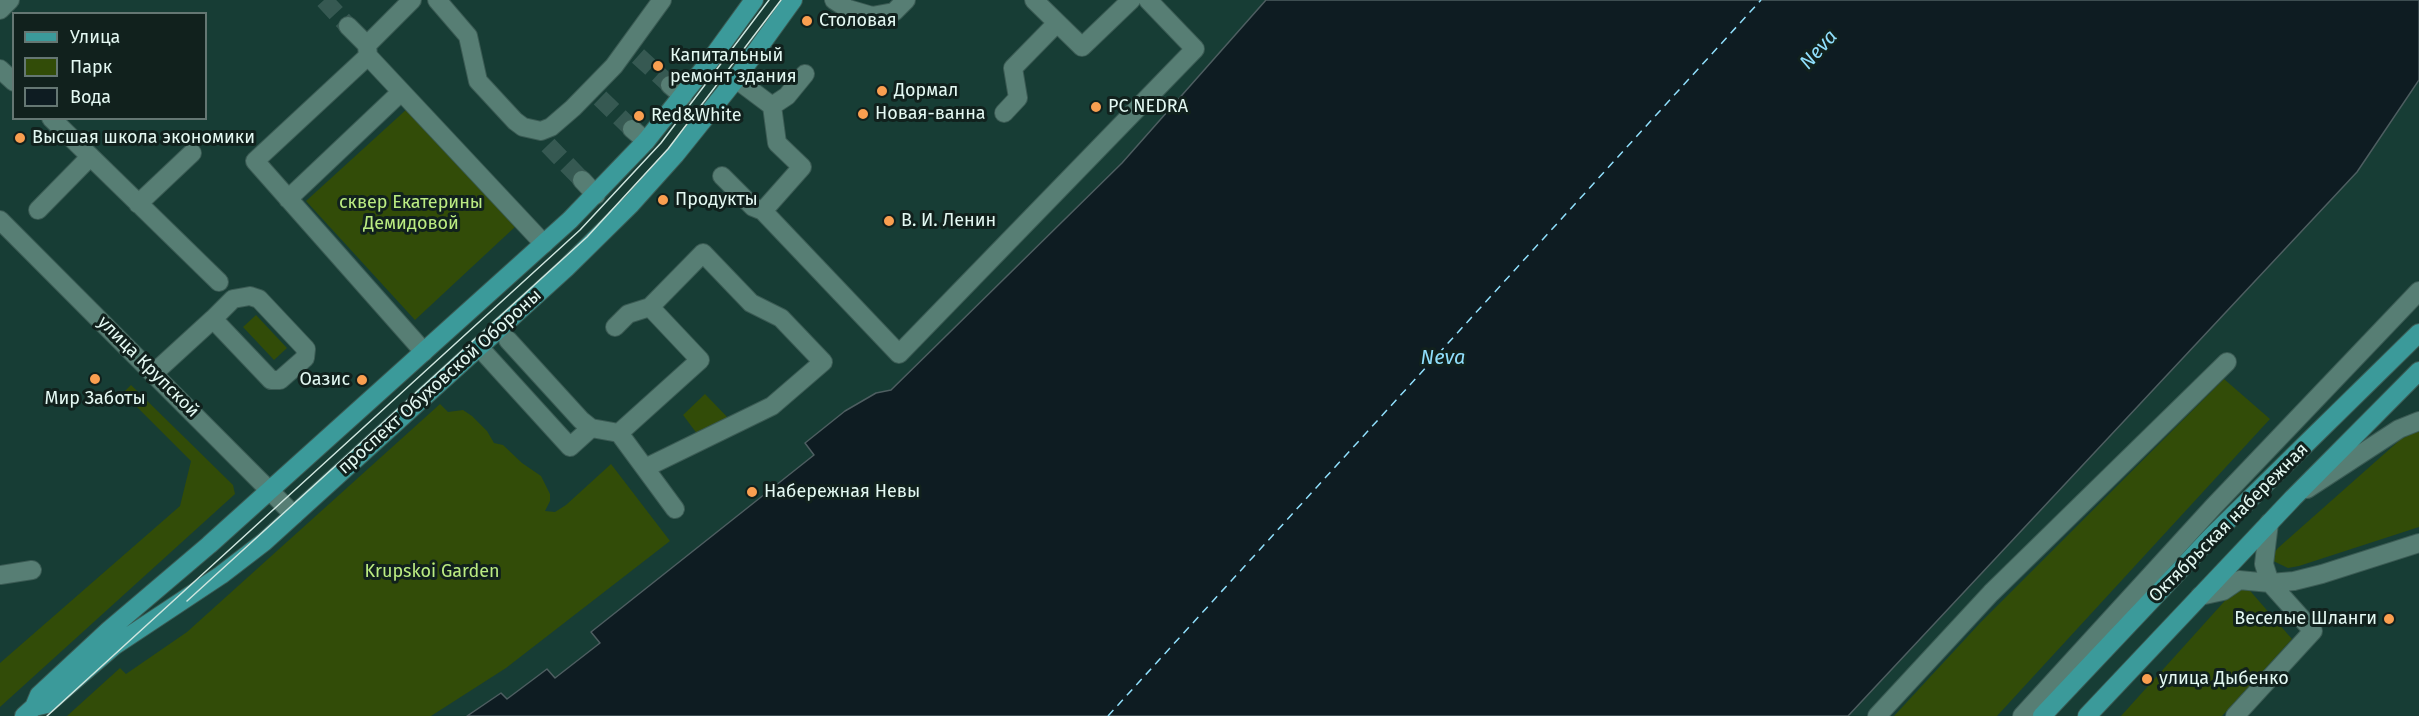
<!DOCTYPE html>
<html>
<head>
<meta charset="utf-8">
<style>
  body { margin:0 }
  #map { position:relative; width:2419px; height:716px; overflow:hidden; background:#173d35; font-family:"Fira Sans",sans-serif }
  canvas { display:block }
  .legend { position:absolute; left:12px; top:12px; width:195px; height:108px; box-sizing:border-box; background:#11211d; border:2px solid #657773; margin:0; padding:8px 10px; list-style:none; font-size:18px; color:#e4f9f3 }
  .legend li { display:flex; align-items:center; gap:12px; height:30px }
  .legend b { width:30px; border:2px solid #657773 }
</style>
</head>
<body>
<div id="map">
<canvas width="2419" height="716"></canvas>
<ul class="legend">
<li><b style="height:8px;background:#3b9a9a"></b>Улица</li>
<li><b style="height:16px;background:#324c08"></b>Парк</li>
<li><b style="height:16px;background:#0e1c22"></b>Вода</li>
</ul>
</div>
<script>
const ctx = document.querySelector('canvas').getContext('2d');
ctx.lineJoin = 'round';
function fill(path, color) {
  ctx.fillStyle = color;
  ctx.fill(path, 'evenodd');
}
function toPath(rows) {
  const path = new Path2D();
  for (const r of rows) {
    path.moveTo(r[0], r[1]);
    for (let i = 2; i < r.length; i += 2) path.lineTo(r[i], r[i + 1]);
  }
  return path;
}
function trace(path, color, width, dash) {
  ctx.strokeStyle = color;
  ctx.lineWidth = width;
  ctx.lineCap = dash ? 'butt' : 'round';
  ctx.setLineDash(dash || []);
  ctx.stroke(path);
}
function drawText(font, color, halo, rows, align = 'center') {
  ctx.font = font + ' "Fira Sans",sans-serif';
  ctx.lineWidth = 6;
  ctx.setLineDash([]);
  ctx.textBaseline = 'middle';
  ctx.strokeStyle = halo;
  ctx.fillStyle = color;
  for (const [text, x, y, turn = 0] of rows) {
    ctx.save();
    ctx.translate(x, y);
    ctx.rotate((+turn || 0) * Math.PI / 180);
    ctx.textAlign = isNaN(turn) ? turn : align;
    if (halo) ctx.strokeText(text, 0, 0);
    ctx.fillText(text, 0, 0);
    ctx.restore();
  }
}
const green = toPath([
  [408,108,516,226,415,320,306,201],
  [256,315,287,348,274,360,243,327],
  [2224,379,2270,419,1997,716,1894,716,1980,623],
  [131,385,233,485,235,494,0,707,0,663,180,506,191,461,123,393],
  [705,394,730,420,698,435,683,415],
  [440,404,448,412,463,410,472,416,487,431,494,443,503,445,522,463,541,476,550,494,550,501,545,511,555,512,566,505,611,464,670,541,506,668,431,716,67,716,120,668,126,674,187,632],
  [2419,430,2419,527,2299,566,2288,568,2269,559,2278,548,2401,439],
  [2245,585,2292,639,2222,716,2121,716,2231,594]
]);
const water = toPath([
  [1266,0,2419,0,2419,80,2357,172,1848,716,467,716,501,693,507,699,547,669,555,678,600,643,591,632,814,455,805,443,845,411,876,393,891,390,1122,163,1266,0]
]);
const ferry = toPath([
  [1108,716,1761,0]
]);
const minorTunnel = toPath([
  [324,0,348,26],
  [638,56,670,85],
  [600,98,632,129],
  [548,145,582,180]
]);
const minor = toPath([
  [412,0,367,45,368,56,255,161,424,352],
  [437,0,468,36,478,81,515,121,523,127,541,131,551,127,573,108,614,66,662,0],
  [834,0,848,9,872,16,894,12,906,0],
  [1034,0,1082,47,1131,0],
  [0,10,10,0],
  [348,26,367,45],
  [368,56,544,244],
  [0,69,14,82],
  [736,79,772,106,777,143,802,167,763,211,899,354,1195,49,1148,0],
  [670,85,683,96],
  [772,106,787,96,805,74],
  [1004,113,1018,98,1013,68,1057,23],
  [51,118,219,282],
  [632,129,646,141],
  [722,176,753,207,763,211],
  [582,180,596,195],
  [288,199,401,92],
  [138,204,192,153],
  [38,210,90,157],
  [0,220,294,515],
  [508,340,581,420,591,428,619,433,700,360,650,307,628,314,615,327],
  [479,347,570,447,591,428],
  [154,373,213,319,271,380,280,380,305,358,306,349,259,299,250,296,233,299,213,319],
  [619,433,675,509],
  [645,468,772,406,823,362,781,318,751,303,703,253,650,307],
  [2307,489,2399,429,2419,421],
  [0,575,32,570],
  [2200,596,2223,591,2239,580,2270,583,2294,581,2322,574,2419,543],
  [1877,716,1991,593,2227,362],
  [2022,716,2213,507,2419,291],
  [2235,716,2313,631,2270,583,2264,564,2269,523]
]);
const major = toPath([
  [34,707,47,704,114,646,221,575,264,542,566,268,631,204,675,155,736,79,793,0],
  [24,716,34,707,39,695,109,630,209,545,570,220,646,141,709,62,754,0],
  [2042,716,2211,537,2419,333],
  [2087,716,2293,498,2419,371]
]);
const tram = toPath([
  [187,601,587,237,668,149,781,0],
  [47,716,580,230,661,143,769,0]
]);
const markers = [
  [807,21,6,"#fa9f50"],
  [658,66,6,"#fa9f50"],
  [882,91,6,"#fa9f50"],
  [1096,107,6,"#fa9f50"],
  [863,114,6,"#fa9f50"],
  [639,116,6,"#fa9f50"],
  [20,138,6,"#fa9f50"],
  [663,200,6,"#fa9f50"],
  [889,221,6,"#fa9f50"],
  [95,379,6,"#fa9f50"],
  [362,380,6,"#fa9f50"],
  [752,492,6,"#fa9f50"],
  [2389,619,6,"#fa9f50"],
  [2147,679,6,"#fa9f50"]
];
const poiNames = [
  ["Столовая",819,21],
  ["Капитальный",670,56],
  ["ремонт здания",670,77],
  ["Дормал",894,91],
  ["PC NEDRA",1108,107],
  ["Новая-ванна",875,114],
  ["Red&White",651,116],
  ["Высшая школа экономики",32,138],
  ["Продукты",675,200],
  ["В. И. Ленин",901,221],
  ["Оазис",350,380,"right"],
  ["Мир Заботы",95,399,"center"],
  ["Набережная Невы",764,492],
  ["Веселые Шланги",2377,619,"right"],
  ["улица Дыбенко",2159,679]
];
const parkNames = [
  ["сквер Екатерины",411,203],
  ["Демидовой",411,224],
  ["Krupskoi Garden",432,572]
];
const streetNames = [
  ["улица Крупской",148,367,45],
  ["проспект Обуховской Обороны",440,382,-42],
  ["Октябрьская набережная",2229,523,-45]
];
const waterNames = [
  ["Neva",1819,50,-48],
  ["Neva",1443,358]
];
fill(green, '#324c08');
fill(water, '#0e1c22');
trace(water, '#4e5e61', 1.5);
trace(ferry, '#90dffc', 1.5, [8, 6]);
trace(minorTunnel, '#365952', 18, [18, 9]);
trace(minor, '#3b5b54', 20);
trace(major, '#3b5b54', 20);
trace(minor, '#577e74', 18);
trace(major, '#3b9a9a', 18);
trace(tram, '#cfe6df', 1.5);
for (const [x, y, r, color] of markers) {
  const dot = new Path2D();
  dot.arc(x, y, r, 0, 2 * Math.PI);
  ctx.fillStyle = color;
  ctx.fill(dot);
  trace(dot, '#11211d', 2);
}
drawText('18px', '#e4f9f3', '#11211d', poiNames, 'left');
drawText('18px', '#bbec82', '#11211d', parkNames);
drawText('18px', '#e4f9f3', '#11211d', streetNames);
drawText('italic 20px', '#90dffc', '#11211d', waterNames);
</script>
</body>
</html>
